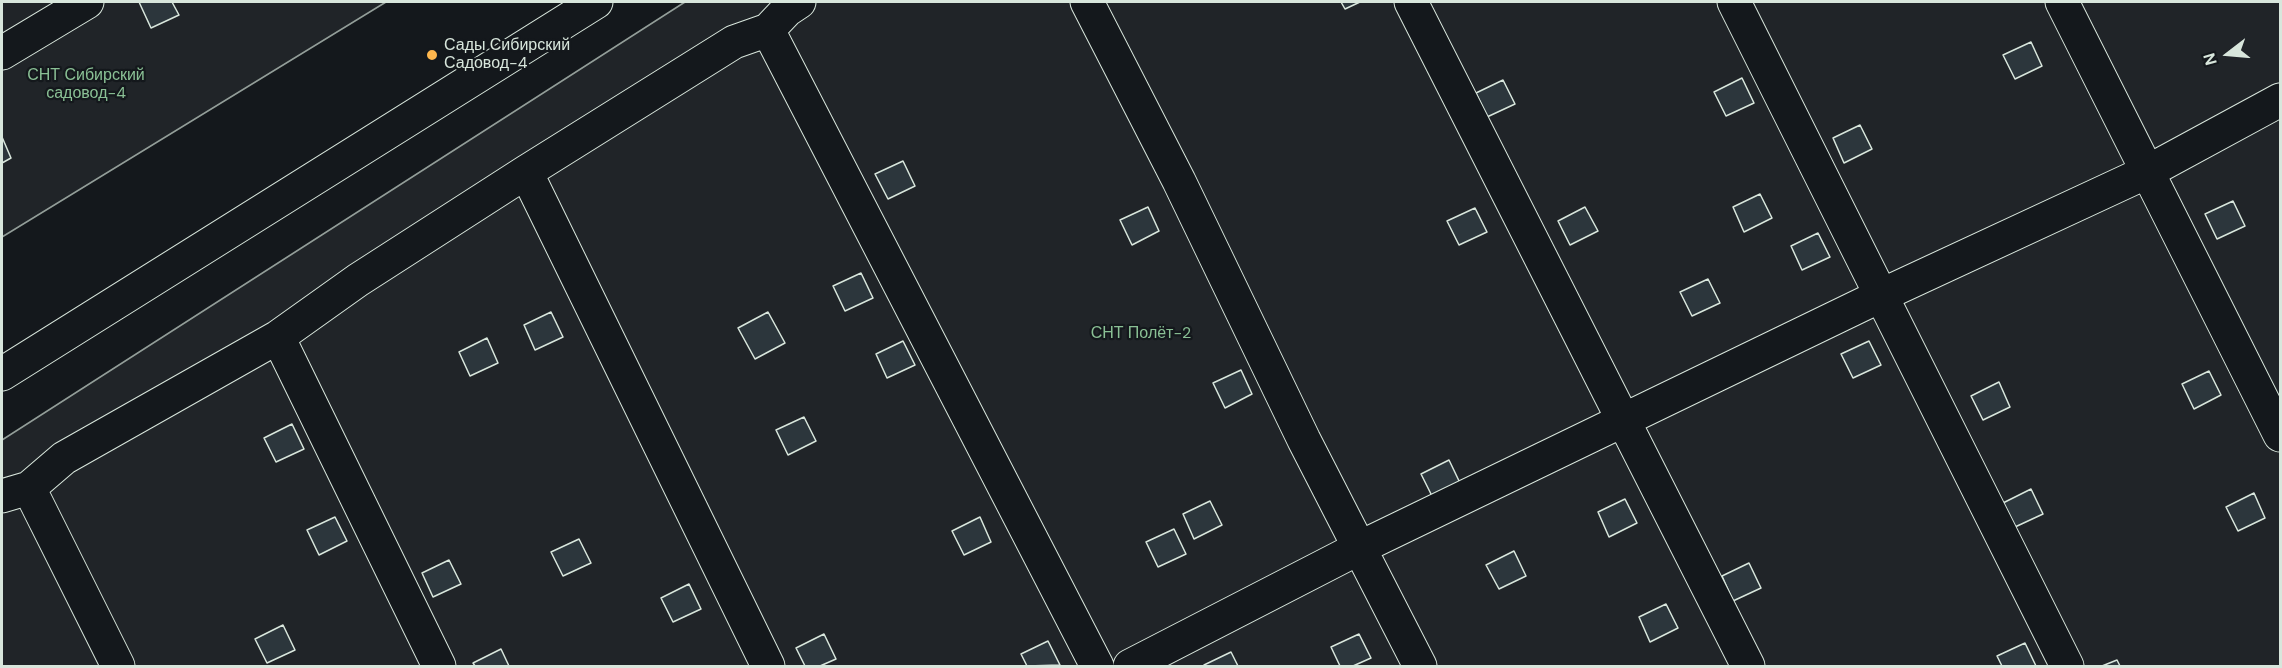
<!DOCTYPE html>
<html>
<head>
<meta charset="utf-8">
<style>
  body { margin:0 }
  #map { position:relative; width:2282px; height:668px; overflow:hidden; background:#14181c; font-family:"DM Sans",sans-serif }
  canvas { display:block }
  .frame { position:absolute; inset:0; border:3px solid #d8e6dc; pointer-events:none }
  .north { position:absolute; left:2198px; top:24px; width:60px; height:60px; -webkit-text-stroke:4px #14181c; paint-order:stroke; rotate:254deg; font-size:16px; font-weight:700; line-height:24px; text-align:center; color:#d8e6dc }
  .north::after { content:''; display:block; margin:auto; width:21px; height:27px; background:#d8e6dc; clip-path:polygon(50% 0,100% 100%,50% 72%,0 100%) }
</style>
</head>
<body>
<div id="map">
<canvas width="2282" height="668"></canvas>
<div class="frame"></div>
<div class="north">N</div>
</div>
<script>
const ctx = document.querySelector('canvas').getContext('2d');
ctx.lineJoin = 'round';
function fill(path, color) {
  ctx.fillStyle = color;
  ctx.fill(path, 'evenodd');
}
function toPath(rows) {
  const path = new Path2D();
  for (const r of rows) {
    path.moveTo(r[0], r[1]);
    for (let i = 2; i < r.length; i += 2) path.lineTo(r[i], r[i + 1]);
  }
  return path;
}
function trace(path, color, width, dash) {
  ctx.strokeStyle = color;
  ctx.lineWidth = width;
  ctx.lineCap = dash ? 'butt' : 'round';
  ctx.setLineDash(dash || []);
  ctx.stroke(path);
}
function drawText(font, color, halo, rows, align = 'center') {
  ctx.font = font + ' "DM Sans",sans-serif';
  ctx.lineWidth = 4.5;
  ctx.setLineDash([]);
  ctx.textBaseline = 'middle';
  ctx.strokeStyle = halo;
  ctx.fillStyle = color;
  for (const [text, x, y, turn = 0] of rows) {
    ctx.save();
    ctx.translate(x, y);
    ctx.rotate((+turn || 0) * Math.PI / 180);
    ctx.textAlign = isNaN(turn) ? turn : align;
    if (halo) ctx.strokeText(text, 0, 0);
    ctx.fillText(text, 0, 0);
    ctx.restore();
  }
}
const green = toPath([
  [2,2,386,2,2,237,2,2],
  [685,2,2280,2,2280,666,2,666,2,440,685,2]
]);
const building = toPath([
  [139,2,172,2,179,15,151,28,139,2],
  [1341,2,1360,2,1345,9,1341,2],
  [2031,42,2042,66,2015,79,2003,55,2031,42],
  [1742,78,1754,103,1726,116,1714,92,1742,78],
  [1503,80,1515,104,1487,117,1476,93,1503,80],
  [1860,125,1872,149,1844,163,1833,138,1860,125],
  [2,137,11,158,2,163,2,137],
  [903,161,915,186,888,199,875,174,903,161],
  [1760,194,1772,218,1744,232,1733,207,1760,194],
  [2233,201,2245,226,2217,239,2205,214,2233,201],
  [1148,207,1159,231,1132,245,1120,220,1148,207],
  [1585,207,1598,231,1570,245,1558,221,1585,207],
  [1475,208,1487,232,1459,245,1447,221,1475,208],
  [1818,233,1830,257,1802,270,1791,246,1818,233],
  [861,273,873,298,845,311,833,286,861,273],
  [1708,279,1720,303,1692,316,1680,292,1708,279],
  [551,312,563,337,535,350,524,325,551,312],
  [768,312,785,343,755,359,738,328,768,312],
  [487,338,498,363,470,376,459,352,487,338],
  [903,341,915,365,887,378,876,354,903,341],
  [1869,341,1881,365,1853,378,1841,354,1869,341],
  [1241,370,1252,394,1225,408,1213,383,1241,370],
  [2209,371,2221,395,2194,409,2182,384,2209,371],
  [1999,382,2010,407,1983,420,1971,396,1999,382],
  [804,417,816,441,788,455,776,430,804,417],
  [292,424,304,449,276,462,264,438,292,424],
  [1449,460,1461,485,1433,498,1421,474,1449,460],
  [2031,489,2043,514,2015,527,2003,503,2031,489],
  [2254,493,2265,518,2238,531,2226,507,2254,493],
  [1625,499,1637,523,1609,537,1598,512,1625,499],
  [1210,501,1222,525,1194,539,1183,514,1210,501],
  [335,517,347,541,319,555,307,530,335,517],
  [980,517,991,542,964,555,952,531,980,517],
  [1174,529,1186,554,1158,567,1146,542,1174,529],
  [579,539,591,563,563,576,551,552,579,539],
  [1514,551,1526,576,1499,589,1486,565,1514,551],
  [449,560,461,584,433,597,422,573,449,560],
  [1749,563,1761,588,1733,601,1722,576,1749,563],
  [689,584,701,609,673,622,661,598,689,584],
  [1666,604,1678,628,1650,642,1639,617,1666,604],
  [283,625,295,650,267,663,255,639,283,625],
  [824,634,836,659,820,666,805,666,796,648,824,634],
  [1359,634,1371,658,1353,666,1340,666,1331,647,1359,634],
  [1048,641,1060,665,1027,666,1021,654,1048,641],
  [2025,643,2036,666,2002,666,1997,656,2025,643],
  [501,649,509,666,475,666,473,663,501,649],
  [1231,652,1238,666,1204,666,1204,665,1231,652],
  [2117,660,2120,666,2102,666,2117,660]
]);
const minor = toPath([
  [1087,2,1179,181,1304,440,1420,666],
  [1411,2,1748,666],
  [1734,2,2067,666],
  [2062,2,2280,435],
  [768,30,1097,666],
  [2,53,87,2],
  [526,172,768,666],
  [278,337,439,666],
  [2,374,596,2],
  [29,488,118,666],
  [2,496,29,488,64,458,278,337,358,280,526,172,734,42,768,30,787,10,799,2],
  [1130,666,1359,548,1882,295,2149,171,2280,100]
]);
const markers = [
  [432,55,6,"#ffb74d"]
];
const poiNames = [
  ["Сады Сибирский",444,46],
  ["Садовод-4",444,64]
];
const parkNames = [
  ["СНТ Сибирский",86,76],
  ["садовод-4",86,94],
  ["СНТ Полёт-2",1141,334]
];
fill(green, '#202428');
trace(green, '#939e99', 1.5);
fill(building, '#2c363c');
trace(building, '#d8e6dc', 1.5);
trace(minor, '#d8e6dc', 35);
trace(minor, '#14181c', 33);
for (const [x, y, r, color] of markers) {
  const dot = new Path2D();
  dot.arc(x, y, r, 0, 2 * Math.PI);
  ctx.fillStyle = color;
  ctx.fill(dot);
  trace(dot, '#14181c', 2);
}
drawText('16px', '#d8e6dc', '#14181c', poiNames, 'left');
drawText('16px', '#8ac095', '#14181c', parkNames);
</script>
</body>
</html>
